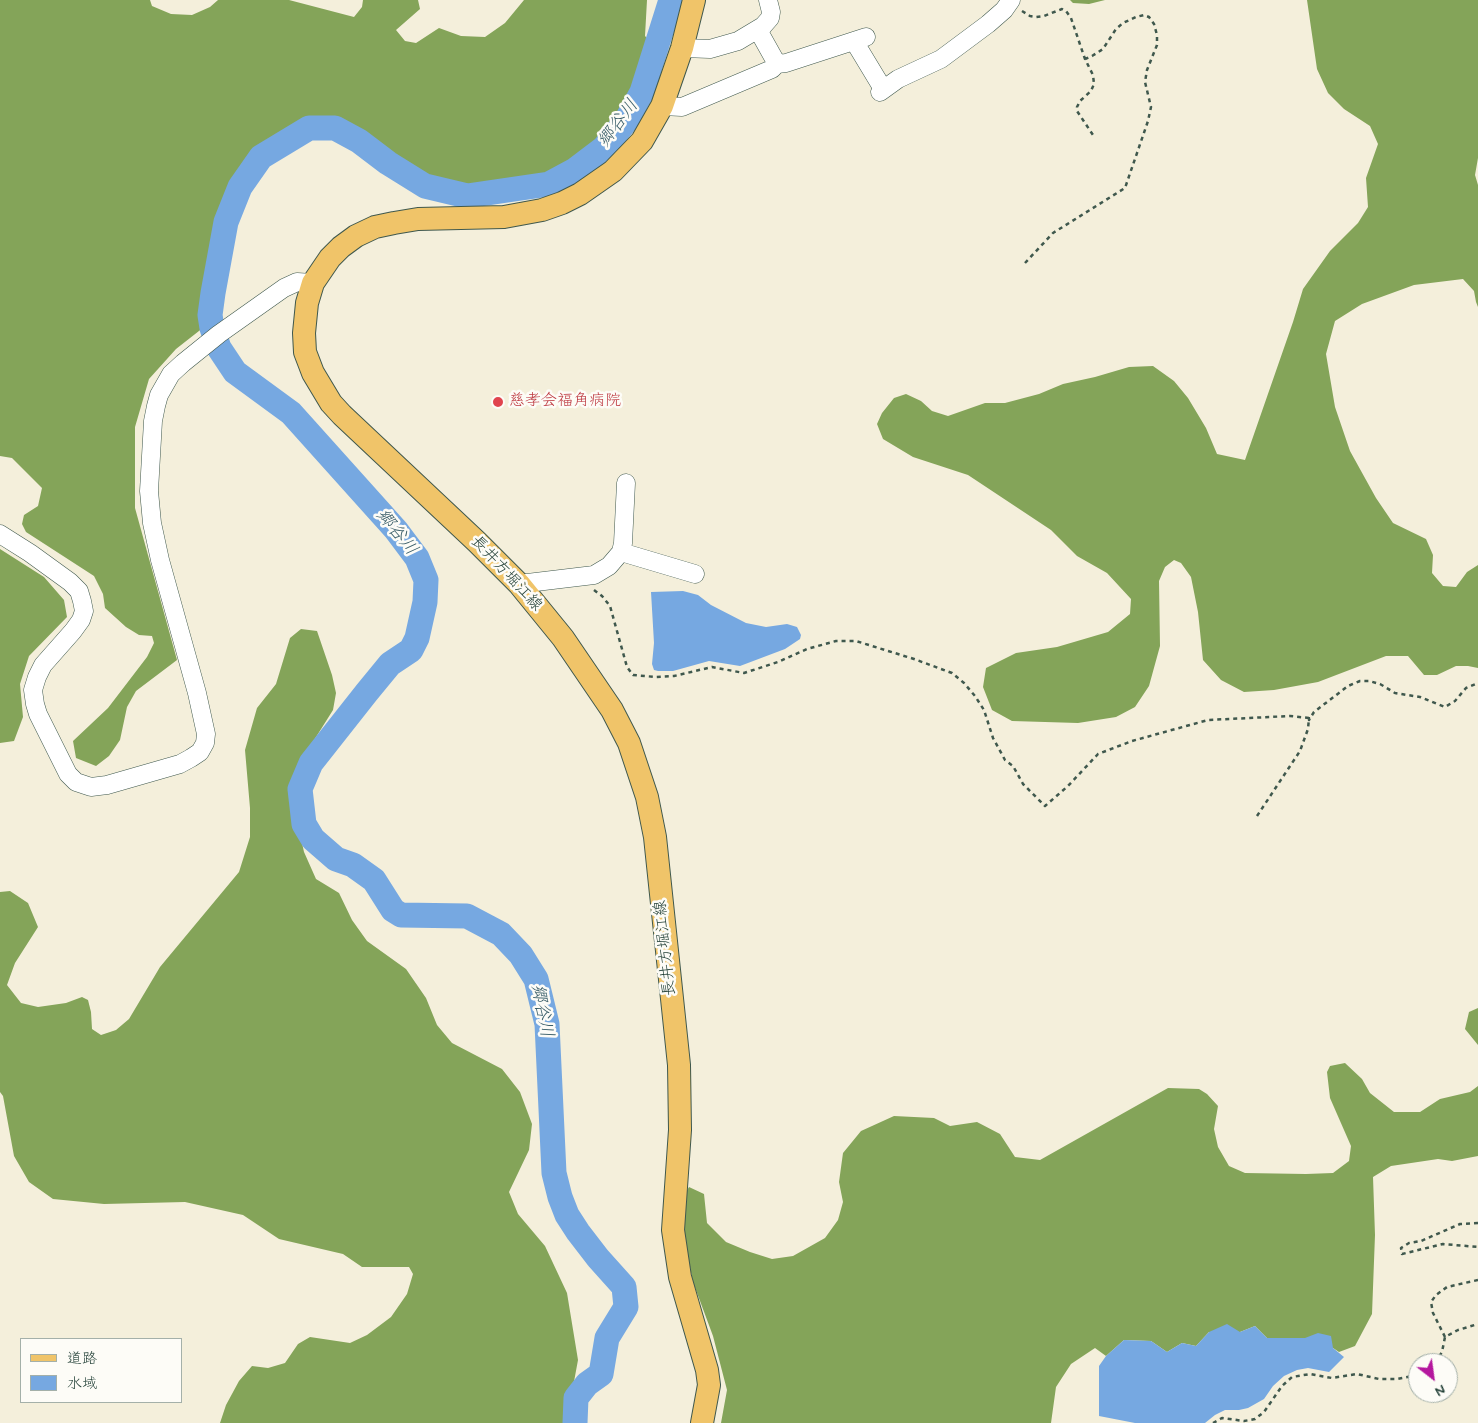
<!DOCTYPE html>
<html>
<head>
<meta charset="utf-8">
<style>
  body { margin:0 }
  #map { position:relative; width:1478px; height:1423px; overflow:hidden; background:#f4efdb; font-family:Mynerve,"Klee One",sans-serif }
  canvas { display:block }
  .legend { position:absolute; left:20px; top:1338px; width:162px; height:65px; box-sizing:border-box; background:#fdfcf7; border:1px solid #a4b0a9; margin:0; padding:6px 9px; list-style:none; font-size:15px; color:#1f3d34 }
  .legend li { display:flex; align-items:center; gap:10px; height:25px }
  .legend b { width:25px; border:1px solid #a4b0a9 }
  .north { position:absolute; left:1408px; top:1353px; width:50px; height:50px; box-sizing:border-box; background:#fdfcf7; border:1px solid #a4b0a9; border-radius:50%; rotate:150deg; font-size:14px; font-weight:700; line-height:20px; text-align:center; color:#1f3d34 }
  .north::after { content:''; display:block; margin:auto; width:18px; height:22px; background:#b5179e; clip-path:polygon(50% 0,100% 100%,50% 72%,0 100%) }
</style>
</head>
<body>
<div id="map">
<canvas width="1478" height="1423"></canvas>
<ul class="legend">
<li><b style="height:6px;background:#f0c469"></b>道路</li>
<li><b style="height:14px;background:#76a8e1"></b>水域</li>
</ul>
<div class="north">N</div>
</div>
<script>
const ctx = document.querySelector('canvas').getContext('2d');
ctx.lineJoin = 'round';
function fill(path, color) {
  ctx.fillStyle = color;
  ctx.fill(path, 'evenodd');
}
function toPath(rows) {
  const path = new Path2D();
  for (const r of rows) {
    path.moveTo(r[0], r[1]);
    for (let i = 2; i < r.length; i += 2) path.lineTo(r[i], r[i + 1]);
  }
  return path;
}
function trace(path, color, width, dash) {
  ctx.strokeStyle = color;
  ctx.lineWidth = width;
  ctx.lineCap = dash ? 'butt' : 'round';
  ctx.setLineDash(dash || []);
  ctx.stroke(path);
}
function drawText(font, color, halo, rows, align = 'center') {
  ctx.font = font + ' Mynerve,"Klee One",sans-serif';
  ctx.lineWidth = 5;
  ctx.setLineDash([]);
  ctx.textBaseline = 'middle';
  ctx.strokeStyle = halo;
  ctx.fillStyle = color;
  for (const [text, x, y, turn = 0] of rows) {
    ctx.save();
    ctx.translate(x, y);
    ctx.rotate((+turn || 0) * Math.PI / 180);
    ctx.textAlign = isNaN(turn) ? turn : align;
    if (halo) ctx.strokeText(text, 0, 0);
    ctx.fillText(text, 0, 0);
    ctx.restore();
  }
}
const forest = toPath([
  [0,0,150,0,152,6,171,14,192,15,210,7,218,0,289,0,354,17,362,7,363,0,418,0,420,9,396,30,405,41,416,43,439,28,461,36,485,37,505,23,524,0,647,0,645,36,659,51,655,68,633,115,609,147,571,175,529,194,472,201,427,195,339,132,311,131,265,158,231,219,216,282,213,320,176,349,149,379,135,427,135,508,177,660,136,691,127,707,120,740,109,756,96,766,76,758,73,741,108,708,147,657,154,643,152,636,139,635,126,627,105,608,103,594,94,576,26,532,22,524,24,515,38,506,42,488,12,458,0,456],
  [1070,0,1105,0,1089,4,1073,3],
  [1307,0,1478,0,1478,158,1475,175,1478,185,1478,307,1476,302,1474,291,1463,279,1414,285,1362,304,1335,321,1326,354,1335,407,1350,451,1376,498,1393,523,1426,539,1433,555,1432,573,1443,586,1456,587,1467,572,1478,565,1478,668,1468,666,1456,666,1437,675,1424,675,1408,656,1386,656,1318,682,1274,690,1244,692,1221,680,1203,660,1198,612,1191,577,1181,563,1174,560,1165,567,1159,581,1160,646,1149,686,1135,707,1116,717,1078,723,1012,721,992,710,983,687,986,668,1016,653,1057,647,1108,632,1130,614,1131,599,1107,573,1077,556,1051,530,968,475,913,457,883,439,877,424,882,413,894,398,906,394,921,401,932,411,948,416,985,403,1005,403,1039,394,1063,384,1095,377,1129,367,1153,366,1174,381,1188,398,1206,428,1217,454,1245,460,1293,322,1303,289,1330,251,1358,223,1368,207,1366,178,1378,144,1370,126,1344,109,1328,93,1317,69],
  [0,549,44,577,64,600,67,617,29,656,20,684,23,717,14,741,0,743],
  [301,629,317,631,332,675,336,693,333,710,296,769,290,789,304,852,316,879,339,893,352,920,367,941,406,969,426,998,437,1025,452,1043,502,1069,520,1092,532,1124,529,1150,509,1192,518,1214,545,1246,567,1293,578,1360,573,1387,581,1423,220,1423,226,1405,239,1381,252,1366,268,1368,285,1363,298,1344,310,1337,350,1343,367,1335,391,1317,407,1294,413,1274,409,1267,362,1267,343,1254,279,1239,243,1215,185,1202,104,1204,53,1199,29,1182,14,1156,3,1096,0,1092,0,892,10,891,28,903,38,927,15,963,7,985,21,1003,38,1007,66,1003,82,997,88,1000,91,1012,92,1029,101,1035,116,1030,129,1019,160,967,239,872,250,837,250,808,245,750,257,708,276,684,290,638],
  [1478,1008,1478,1045,1465,1029,1469,1012],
  [1345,1063,1362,1079,1370,1093,1394,1112,1420,1112,1440,1099,1470,1092,1478,1086,1478,1156,1452,1161,1438,1159,1391,1166,1373,1177,1375,1235,1372,1314,1355,1346,1339,1352,1333,1348,1305,1338,1267,1338,1255,1326,1240,1332,1209,1332,1196,1346,1182,1343,1167,1352,1151,1341,1124,1340,1106,1356,1095,1348,1071,1364,1056,1387,1051,1423,721,1423,727,1390,713,1336,693,1282,683,1232,682,1199,689,1187,704,1194,707,1223,726,1242,750,1252,772,1259,793,1256,825,1238,838,1220,843,1202,839,1182,843,1153,861,1131,894,1116,934,1118,950,1126,977,1122,1000,1134,1015,1157,1040,1160,1168,1088,1199,1089,1207,1094,1218,1106,1214,1129,1218,1147,1229,1166,1245,1173,1306,1174,1333,1173,1349,1161,1351,1146,1330,1098,1327,1072,1330,1066]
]);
const water = toPath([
  [683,591,698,595,711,605,746,623,766,627,787,624,797,627,801,635,800,639,785,649,740,666,709,661,673,671,658,671,654,670,652,664,654,643,651,592],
  [1227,1324,1240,1332,1255,1326,1267,1338,1305,1338,1318,1333,1331,1336,1333,1348,1344,1357,1329,1372,1308,1368,1297,1370,1284,1376,1273,1386,1264,1399,1248,1408,1239,1410,1225,1410,1215,1415,1205,1423,1135,1423,1099,1416,1099,1366,1106,1356,1124,1340,1151,1341,1167,1352,1182,1343,1196,1346,1209,1332]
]);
const river = toPath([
  [575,1423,576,1398,587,1384,601,1374,607,1338,626,1307,624,1287,598,1258,578,1232,567,1215,560,1197,554,1173,547,1024,536,979,521,955,501,934,467,916,401,915,393,910,374,880,353,865,336,859,313,839,304,824,300,789,311,763,367,692,390,664,411,650,417,638,425,602,426,580,417,558,396,530,291,413,235,372,219,348,212,328,210,315,213,293,226,222,240,187,261,157,309,128,335,128,359,141,388,163,425,186,467,196,549,184,575,170,604,148,626,121,642,92,671,0]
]);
const path = toPath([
  [1022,11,1030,16,1036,17,1044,16,1062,9,1066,11,1071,18,1085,59,1093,75,1094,84,1091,91,1080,101,1077,107,1077,111,1093,135],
  [1025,263,1053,233,1125,188,1148,121,1151,107,1145,82,1147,70,1157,45,1157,35,1154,24,1149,17,1144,15,1136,17,1123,23,1116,29,1103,49,1092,56,1085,59],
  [594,590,602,596,610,606,627,667,633,675,656,677,674,676,712,667,744,673,778,662,807,649,836,641,856,641,914,659,952,673,964,683,975,696,984,710,993,738,1005,760,1013,766,1023,784,1045,806,1068,786,1098,754,1132,741,1208,720,1290,716,1309,718],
  [1257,816,1300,751,1308,729,1309,718,1309,720,1314,712,1348,686,1360,681,1369,681,1380,684,1395,693,1420,697,1445,707,1455,701,1466,688,1478,683],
  [1478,1223,1460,1224,1421,1241,1409,1243,1401,1248,1402,1254,1443,1244,1478,1247],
  [1445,1337,1433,1313,1431,1302,1436,1295,1447,1287,1478,1280],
  [1435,1363,1442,1352,1445,1337,1458,1330,1478,1324],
  [1213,1423,1222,1418,1244,1421,1255,1419,1264,1412,1282,1386,1292,1377,1310,1374,1332,1378,1357,1374,1379,1379,1397,1379,1418,1375]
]);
const minor = toPath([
  [758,30,777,64,786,63,866,37],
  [854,41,883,89],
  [682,48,710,49,738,41,763,26,770,18,771,12,768,0],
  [880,92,898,79,941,59,988,24,1004,10,1011,0],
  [662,106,682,107,772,69,777,64],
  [0,534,30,553,70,582,79,591,82,601,84,611,81,620,73,631,43,665,37,677,33,690,35,704,38,714,68,774,76,782,91,787,107,785,180,764,191,758,200,752,205,743,206,734,197,693,160,560,152,523,149,491,153,421,156,406,159,395,171,374,183,363,219,334,284,288,297,282,313,283],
  [621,552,695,574],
  [519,584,594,575,609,566,621,552,623,543,626,483]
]);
const major = toPath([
  [694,0,682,48,662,106,642,141,613,171,580,194,562,203,542,210,504,217,418,219,394,223,375,227,356,236,341,247,330,258,313,283,307,303,304,333,305,352,313,373,331,403,342,415,477,542,519,584,563,638,612,710,629,743,647,797,655,837,679,1065,680,1130,673,1230,680,1277,707,1370,709,1385,702,1423]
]);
const markers = [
  [498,402,6,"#e0444e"]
];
const healthNames = [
  ["慈孝会福角病院",509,402]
];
const streetNames = [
  ["長井方堀江線",506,574,47],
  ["長井方堀江線",666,948,-96]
];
const waterNames = [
  ["郷谷川",619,124,-53],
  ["郷谷川",396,533,51],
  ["郷谷川",541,1011,79]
];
fill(forest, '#84a459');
fill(water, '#76a8e1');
trace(river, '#76a8e1', 25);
trace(minor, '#3f584d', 19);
trace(major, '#3f584d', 24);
trace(path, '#3f584d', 2.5, [4, 4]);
trace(minor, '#fff', 18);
trace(major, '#f0c469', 22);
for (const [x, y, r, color] of markers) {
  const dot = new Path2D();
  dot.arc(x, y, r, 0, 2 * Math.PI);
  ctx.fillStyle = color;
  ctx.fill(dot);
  trace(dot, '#fdfcf7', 2);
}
drawText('16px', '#be3a42', '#fdfcf7', healthNames, 'left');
drawText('16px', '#1f3d34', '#fdfcf7', streetNames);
drawText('italic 18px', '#395d68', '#fdfcf7', waterNames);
</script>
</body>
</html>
